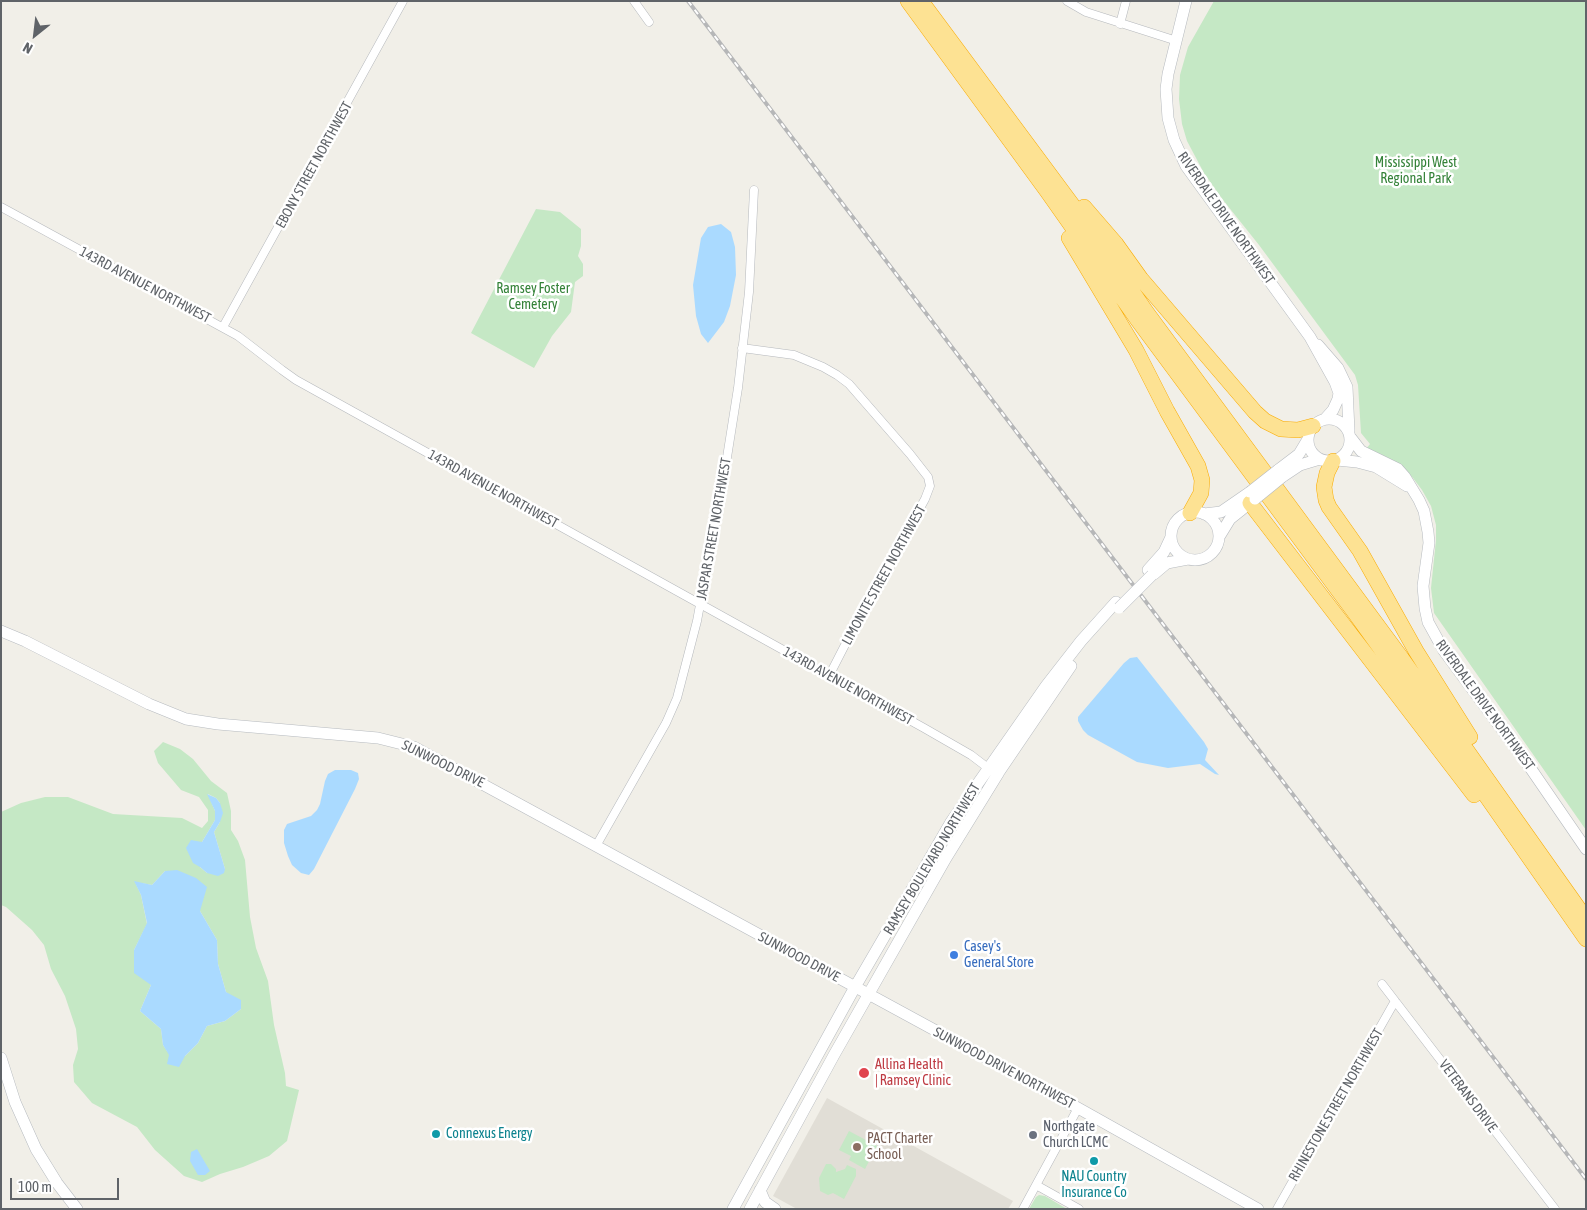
<!DOCTYPE html>
<html>
<head>
<meta charset="utf-8">
<style>
  body { margin:0 }
  #map { position:relative; width:1587px; height:1210px; overflow:hidden; background:#f1efe8; font-family:"Asap Condensed",sans-serif }
  canvas { display:block }
  .frame { position:absolute; inset:0; border:2px solid #5f6368; pointer-events:none }
  .north { position:absolute; left:10px; top:10px; width:50px; height:50px; -webkit-text-stroke:4px #fff; paint-order:stroke; rotate:209deg; font-size:14px; font-weight:700; line-height:20px; text-align:center; color:#5f6368 }
  .north::after { content:''; display:block; margin:auto; width:18px; height:22px; background:#5f6368; clip-path:polygon(50% 0,100% 100%,50% 72%,0 100%) }
  .scale { position:absolute; left:10px; top:1178px; width:109px; height:22px; box-sizing:border-box; border:2px solid #5f6368; border-top:0; padding-left:6px; font-size:15px; line-height:18px; white-space:nowrap; color:#5f6368; -webkit-text-stroke:4px #fff; paint-order:stroke }
</style>
</head>
<body>
<div id="map">
<canvas width="1587" height="1210"></canvas>
<div class="frame"></div>
<div class="north">N</div>
<div class="scale">100 m</div>
</div>
<script>
const ctx = document.querySelector('canvas').getContext('2d');
ctx.lineJoin = 'round';
function fill(path, color) {
  ctx.fillStyle = color;
  ctx.fill(path, 'evenodd');
}
function toPath(rows) {
  const path = new Path2D();
  for (const r of rows) {
    if (r.length === 3) {
      path.moveTo(r[0] + r[2], r[1]);
      path.arc(r[0], r[1], r[2], 0, 2 * Math.PI);
      continue;
    }
    path.moveTo(r[0], r[1]);
    for (let i = 2; i < r.length; i += 2) path.lineTo(r[i], r[i + 1]);
  }
  return path;
}
function trace(path, color, width, dash) {
  ctx.strokeStyle = color;
  ctx.lineWidth = width;
  ctx.lineCap = dash ? 'butt' : 'round';
  ctx.setLineDash(dash || []);
  ctx.stroke(path);
}
function drawText(font, color, halo, rows, align = 'center') {
  ctx.font = font + ' "Asap Condensed",sans-serif';
  ctx.lineWidth = 5;
  ctx.setLineDash([]);
  ctx.textBaseline = 'middle';
  ctx.strokeStyle = halo;
  ctx.fillStyle = color;
  for (const [text, x, y, turn = 0] of rows) {
    ctx.save();
    ctx.translate(x, y);
    ctx.rotate((+turn || 0) * Math.PI / 180);
    ctx.textAlign = isNaN(turn) ? turn : align;
    if (halo) ctx.strokeText(text, 0, 0);
    ctx.fillText(text, 0, 0);
    ctx.restore();
  }
}
const education = toPath([
  [827,1098,1013,1201,1008,1209,797,1209,773,1196]
]);
const green = toPath([
  [1214,1,1586,1,1586,830,1434,613,1431,588,1436,540,1436,525,1431,506,1422,490,1413,478,1400,466,1366,449,1370,444,1361,433,1358,385,1355,375,1259,245,1223,200,1204,173,1187,141,1182,124,1179,99,1180,75,1188,47],
  [536,209,560,212,581,229,581,246,578,256,583,264,583,276,575,282,571,312,552,336,534,368,471,333],
  [163,742,180,749,193,759,211,781,227,793,231,811,231,830,238,841,245,860,250,917,256,948,268,981,274,1025,285,1073,286,1086,299,1090,287,1141,269,1156,243,1167,220,1174,202,1182,184,1176,155,1150,137,1127,92,1103,74,1082,73,1065,78,1049,76,1029,65,996,51,969,44,945,32,930,6,907,1,905,1,812,21,803,45,797,68,797,113,814,182,818,202,828,208,821,208,810,199,797,181,790,158,763,154,751],
  [208,794,216,798,220,803,220,822,214,832,225,869,207,873,200,867,202,842,215,820,215,811],
  [165,871,200,911,217,940,218,964,226,992,241,1009,225,1021,207,1026,198,1043,185,1056,170,1055,163,1045,161,1029,140,1011,151,985,134,950,147,924,141,895,135,882,152,885],
  [849,1131,877,1146,865,1169,849,1160,851,1156,839,1150],
  [826,1164,831,1164,836,1169,836,1172,845,1169,847,1165,856,1169,856,1176,844,1199,833,1193,828,1195,820,1191,819,1178],
  [1039,1195,1045,1196,1067,1209,1029,1209,1036,1197]
]);
const water = toPath([
  [721,224,731,232,735,247,736,275,730,306,724,322,708,343,701,334,696,316,693,285,701,238,708,227],
  [1137,657,1204,742,1208,749,1205,760,1219,775,1215,774,1200,764,1168,768,1137,762,1088,735,1083,730,1078,721,1078,717,1124,663,1130,658],
  [335,770,351,770,358,773,359,779,355,789,314,869,309,875,301,873,292,865,288,856,284,843,284,830,287,824,311,816,317,810,320,804,325,781,328,774],
  [207,794,216,798,220,803,223,813,220,822,214,832,225,869,224,873,218,876,207,873,200,867,193,863,186,848,191,840,202,842,215,820,215,811],
  [177,870,196,878,207,887,200,911,217,940,218,964,226,992,241,1000,241,1009,225,1021,207,1026,198,1043,185,1056,179,1067,167,1064,169,1055,163,1045,161,1029,140,1011,151,985,134,973,134,950,147,923,141,895,134,881,152,885,165,871],
  [197,1149,210,1171,205,1175,198,1175,190,1161,191,1152]
]);
const street = toPath([
  [634,1,649,22],
  [1067,1,1086,12,1177,41],
  [1120,24,1126,1],
  [1,207,238,336,282,370,296,380,924,728,971,755,988,768],
  [223,327,403,1],
  [742,348,794,355,823,367,837,375,849,384,910,454,928,477,930,486,925,499,893,557,889,570,847,641,829,676],
  [596,846,666,723,677,698,697,621,725,470,738,388,749,292,754,190],
  [1382,984,1555,1209],
  [1036,1185,1079,1209],
  [1023,1209,1078,1108],
  [1277,1209,1395,1001]
]);
const secondary = toPath([
  [1186,1,1168,74,1166,89,1168,118,1174,140,1186,166,1310,337,1335,382,1339,393,1338,399,1333,410,1325,419],
  [1318,345,1338,368,1347,387,1349,431],
  [1329,440,21],
  [1351,438,1361,451,1398,469,1405,477,1419,500,1424,511,1428,532,1429,543,1423,586,1425,608,1428,622,1444,651,1529,766,1586,849],
  [1337,460,1357,462,1376,467,1407,486],
  [1278,470,1299,454,1308,439],
  [1282,477,1300,465,1320,459],
  [1195,536,24],
  [1204,514,1221,512,1250,492],
  [1219,537,1230,519,1255,499],
  [1148,570,1164,552,1171,537],
  [1154,574,1167,563,1188,559],
  [1,631,25,641,149,704,186,719,218,724,378,738,414,747,1078,1108,1258,1209],
  [1,1058,15,1102,36,1149,57,1183,77,1209],
  [760,1190,765,1202,775,1209],
  [733,1209,855,987,951,822,1046,686,1081,641,1116,602],
  [750,1209,834,1055,946,858,999,772,1071,666]
]);
const highway = toPath([
  [908,1,1047,191,1137,319,1355,613,1464,764,1586,939],
  [921,1,1079,214,1147,313,1400,656,1586,919],
  [1084,207,1116,244,1141,279,1255,412,1265,421,1281,429,1298,430,1313,426],
  [1069,238,1136,350,1167,411,1198,466,1202,480,1201,493,1190,513],
  [1333,461,1327,473,1324,487,1326,500,1329,507,1360,551,1416,651,1470,737],
  [1250,503,1474,795]
]);
const rail = toPath([
  [688,1,1586,1179]
]);
const secondaryBridge = toPath([
  [1250,492,1278,470],
  [1255,499,1282,477],
  [1119,608,1152,575]
]);
const markers = [
  [954,955,5,"#3f7fe0"],
  [864,1073,6,"#e0444e"],
  [436,1134,5,"#0f9aa8"],
  [1033,1135,5,"#6b7280"],
  [857,1147,5,"#8d6e63"],
  [1094,1161,5,"#0f9aa8"]
];
const parkNames = [
  ["Mississippi West",1416,163],
  ["Regional Park",1416,179],
  ["Ramsey Foster",533,289],
  ["Cemetery",533,305]
];
const streetNames = [
  ["EBONY STREET NORTHWEST",314,165,-61],
  ["RIVERDALE DRIVE NORTHWEST",1226,218,55],
  ["143RD AVENUE NORTHWEST",145,285,28],
  ["143RD AVENUE NORTHWEST",493,489,29],
  ["JASPAR STREET NORTHWEST",714,529,-80],
  ["LIMONITE STREET NORTHWEST",884,575,-61],
  ["143RD AVENUE NORTHWEST",848,686,29],
  ["RIVERDALE DRIVE NORTHWEST",1485,705,54],
  ["SUNWOOD DRIVE",443,764,26],
  ["RAMSEY BOULEVARD NORTHWEST",932,859,-59],
  ["SUNWOOD DRIVE",799,957,28],
  ["SUNWOOD DRIVE NORTHWEST",1004,1068,28],
  ["VETERANS DRIVE",1468,1096,53],
  ["RHINESTONE STREET NORTHWEST",1336,1105,-60]
];
const shopNames = [
  ["Casey's",964,947],
  ["General Store",964,963]
];
const healthNames = [
  ["Allina Health",875,1065],
  ["| Ramsey Clinic",875,1081]
];
const worshipNames = [
  ["Northgate",1043,1127],
  ["Church LCMC",1043,1143]
];
const cultureNames = [
  ["Connexus Energy",446,1134],
  ["NAU Country",1094,1177,"center"],
  ["Insurance Co",1094,1193,"center"]
];
const educationNames = [
  ["PACT Charter",867,1139],
  ["School",867,1155]
];
fill(education, '#e1ded6');
fill(green, '#c5e8c5');
fill(water, '#aadaff');
trace(street, '#b5b8bc', 9);
trace(secondary, '#b6babf', 12);
trace(highway, '#f9ab00', 16);
trace(street, '#fff', 8);
trace(secondary, '#fff', 11);
trace(highway, '#fde293', 15);
trace(rail, '#b6b7b8', 4);
trace(rail, '#fff', 2, [5.5]);
trace(secondaryBridge, '#b6babf', 12, []);
trace(secondaryBridge, '#fff', 11);
for (const [x, y, r, color] of markers) {
  const dot = new Path2D();
  dot.arc(x, y, r, 0, 2 * Math.PI);
  ctx.fillStyle = color;
  ctx.fill(dot);
  trace(dot, '#fff', 2);
}
drawText('14px', '#348238', '#fff', parkNames);
drawText('14px', '#5f6368', '#fff', streetNames);
drawText('14px', '#366cbe', '#fff', shopNames, 'left');
drawText('14px', '#be3a42', '#fff', healthNames, 'left');
drawText('14px', '#5b616d', '#fff', worshipNames, 'left');
drawText('14px', '#0d838f', '#fff', cultureNames, 'left');
drawText('14px', '#785e54', '#fff', educationNames, 'left');
</script>
</body>
</html>
